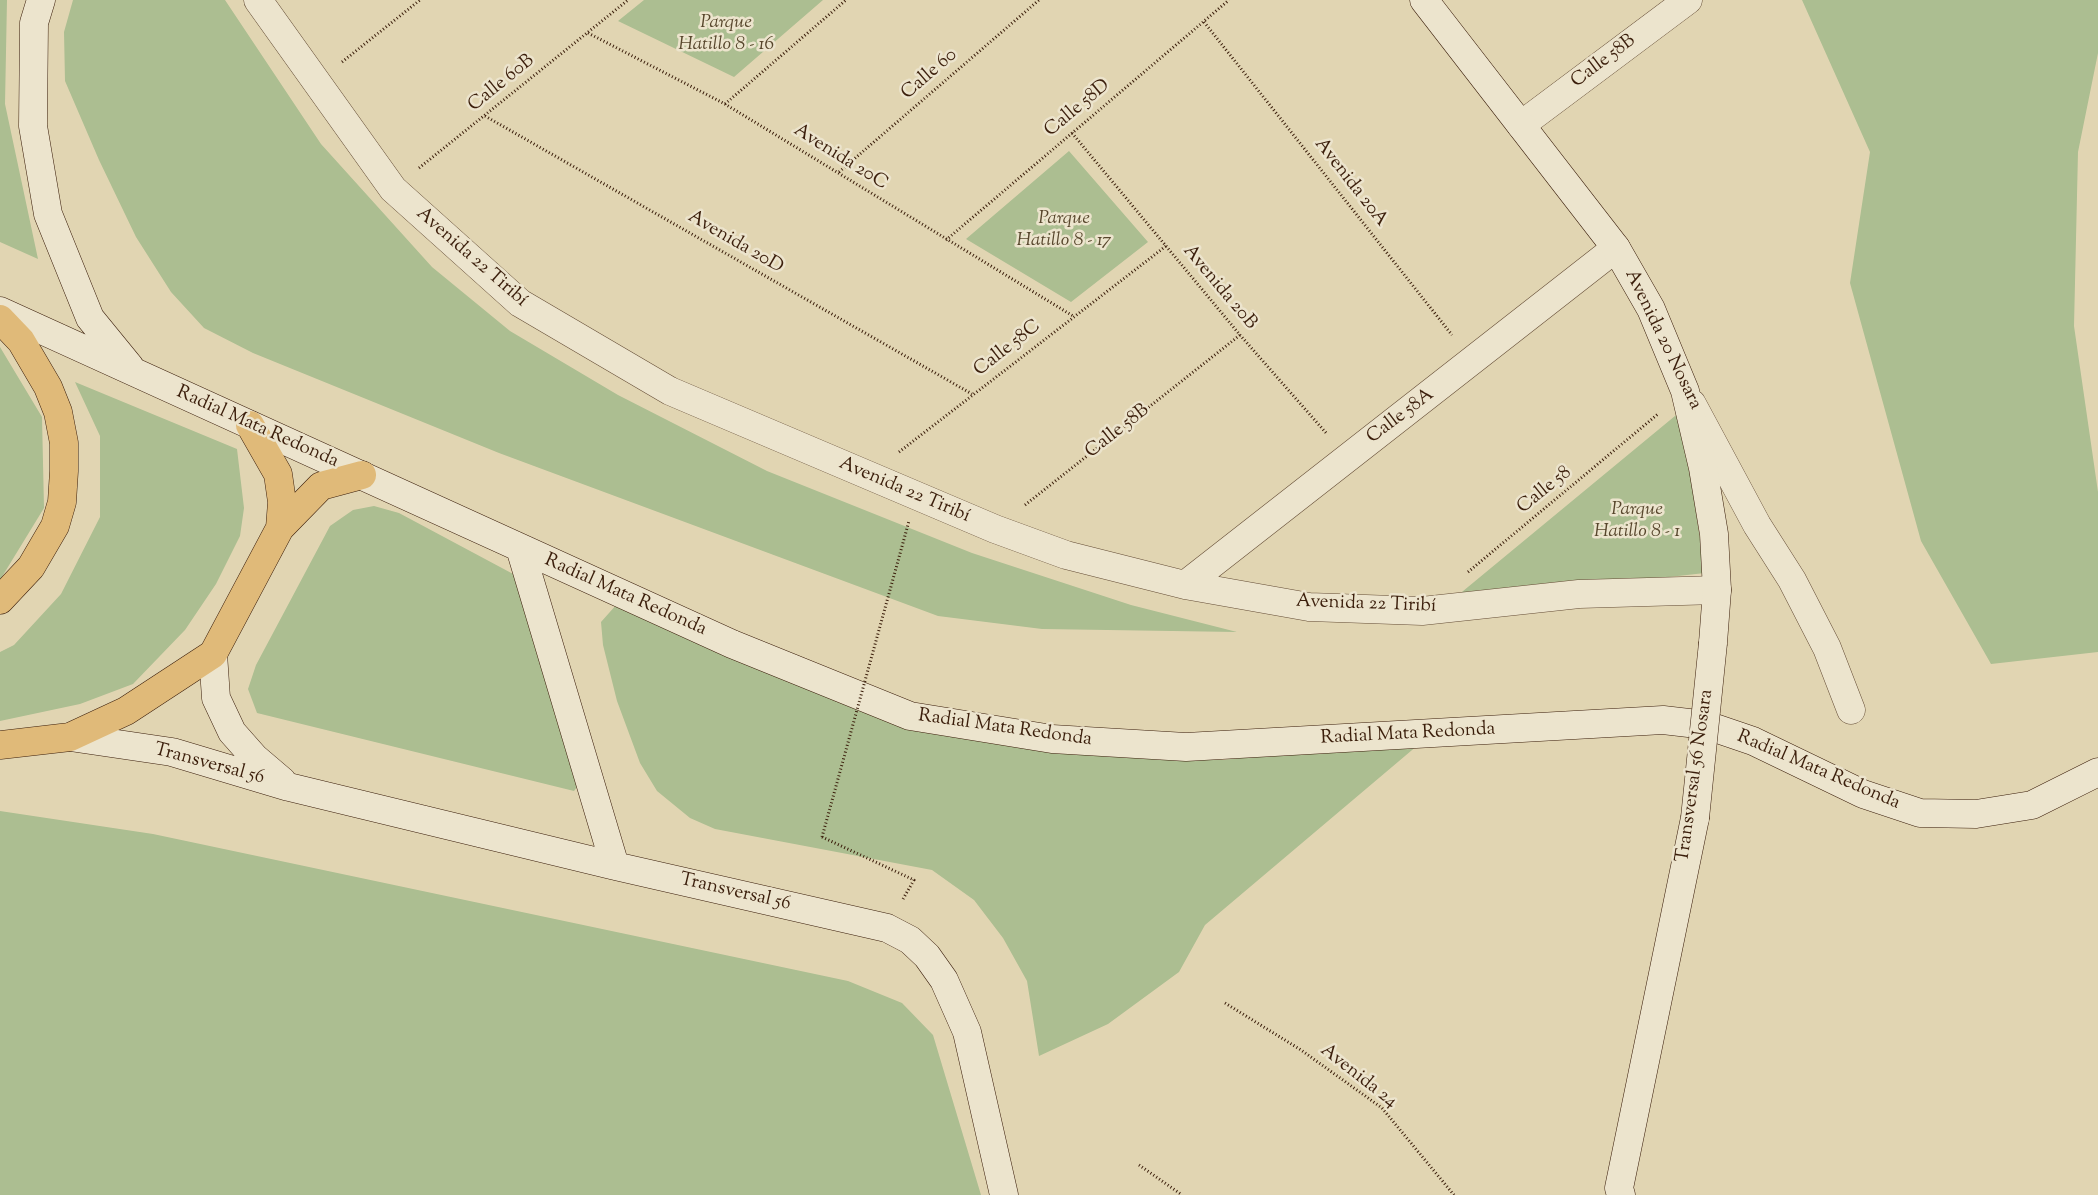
<!DOCTYPE html>
<html>
<head>
<meta charset="utf-8">
<style>
  body { margin:0 }
  canvas { display:block; background:#e1d5b2 }
</style>
</head>
<body>
<canvas width="2098" height="1195"></canvas>
<script>
const ctx = document.querySelector('canvas').getContext('2d');
ctx.lineJoin = 'round';
function fill(path, color) {
  ctx.fillStyle = color;
  ctx.fill(path, 'evenodd');
}
function toPath(rows) {
  const path = new Path2D();
  for (const r of rows) {
    path.moveTo(r[0], r[1]);
    for (let i = 2; i < r.length; i += 2) path.lineTo(r[i], r[i + 1]);
  }
  return path;
}
function trace(path, color, width, dash) {
  ctx.strokeStyle = color;
  ctx.lineWidth = width;
  ctx.lineCap = dash ? 'butt' : 'round';
  ctx.setLineDash(dash || []);
  ctx.stroke(path);
}
function drawText(font, color, halo, rows, align = 'center') {
  ctx.font = font + ' "Sorts Mill Goudy",serif';
  ctx.lineWidth = 5;
  ctx.setLineDash([]);
  ctx.textBaseline = 'middle';
  ctx.strokeStyle = halo;
  ctx.fillStyle = color;
  for (const [text, x, y, turn = 0] of rows) {
    ctx.save();
    ctx.translate(x, y);
    ctx.rotate((+turn || 0) * Math.PI / 180);
    ctx.textAlign = isNaN(turn) ? turn : align;
    if (halo) ctx.strokeText(text, 0, 0);
    ctx.fillText(text, 0, 0);
    ctx.restore();
  }
}
const green = toPath([
  [0,0,7,0,5,104,38,259,0,242],
  [73,0,225,0,321,144,432,267,510,331,618,395,767,471,972,553,1131,605,1237,632,1042,629,938,616,499,453,253,353,204,328,171,292,136,237,99,160,65,81,64,32],
  [644,0,823,0,734,77,618,21],
  [1802,0,2098,0,2098,53,2078,152,2074,326,2098,492,2098,652,1991,664,1921,541,1850,283,1870,152],
  [1069,151,1148,242,1071,302,966,239],
  [0,347,42,417,44,508,0,580],
  [75,382,237,449,244,508,240,536,216,584,185,630,133,684,80,704,0,721,0,652,14,645,61,594,100,517,100,436],
  [1681,411,1705,573,1451,601],
  [374,506,399,513,515,575,583,779,574,791,257,713,248,689,256,665,330,526,353,510],
  [617,604,831,690,1104,753,1224,760,1301,749,1418,745,1205,925,1179,972,1108,1024,1039,1056,1027,981,1003,938,974,900,932,870,715,829,690,818,657,791,640,763,617,701,603,645,601,622],
  [0,811,153,834,848,981,902,1003,933,1035,981,1195,0,1195]
]);
const path = toPath([
  [1204,22,1452,335],
  [588,33,725,104,1073,316],
  [342,62,420,0],
  [725,104,846,0],
  [485,116,972,394],
  [1072,133,1240,335,1327,434],
  [419,168,628,0],
  [839,172,1039,0],
  [946,240,1229,0],
  [899,452,1166,246],
  [1025,505,1240,335],
  [1468,572,1658,414],
  [822,837,914,880,903,899],
  [1225,1003,1301,1050,1382,1108,1454,1195],
  [1139,1165,1182,1195]
]);
const street = toPath([
  [258,0,393,189,520,303,670,391,995,529,1066,555,1185,585,1309,607,1422,611,1579,594,1717,590],
  [1521,125,1688,0],
  [1692,404,1757,525,1792,580,1827,648,1851,710],
  [1185,585,1616,248]
]);
const secondary = toPath([
  [41,0,34,23,33,126,48,214,90,318,130,367],
  [1424,0,1616,248,1651,309,1685,391,1703,468,1714,534,1717,590,1713,643],
  [0,311,732,644,910,716,1052,739,1186,747,1663,720,1706,725,1753,741,1863,794,1920,813,1976,814,2032,805,2098,772],
  [520,548,615,866],
  [213,654,216,698,232,732,255,758,282,781],
  [70,737,172,752,289,787,615,866,887,928,910,940,927,956,944,980,967,1032,1004,1195],
  [1621,1195,1619,1188,1695,818]
]);
const highway = toPath([
  [0,319,21,341,48,387,58,412,64,443,64,471,62,502,55,526,31,567,0,600],
  [250,425,278,474,282,502,280,528],
  [0,745,70,737,126,711,213,654,280,528,321,486,362,475]
]);
const pathBridge = toPath([
  [822,837,909,521]
]);
const secondaryBridge = toPath([
  [1695,818,1713,643]
]);
const parkNames = [
  ["Parque",726,24],
  ["Hatillo 8 - 16",726,46],
  ["Parque",1064,220],
  ["Hatillo 8 - 17",1064,242],
  ["Parque",1637,511],
  ["Hatillo 8 - 1",1637,533]
];
const streetNames = [
  ["Calle 58B",1604,62,-37],
  ["Calle 60",930,75,-41],
  ["Calle 60B",502,84,-39],
  ["Calle 58D",1078,109,-40],
  ["Avenida 20C",840,158,32],
  ["Avenida 20A",1350,183,52],
  ["Avenida 20D",735,243,30],
  ["Avenida 22 Tiribí",471,258,41],
  ["Avenida 20B",1219,288,50],
  ["Avenida 20 Nosara",1662,340,64],
  ["Calle 58C",1008,349,-38],
  ["Calle 58A",1401,417,-37],
  ["Radial Mata Redonda",257,428,24],
  ["Calle 58B",1118,432,-38],
  ["Avenida 22 Tiribí",904,491,23],
  ["Calle 58",1545,491,-39],
  ["Radial Mata Redonda",625,596,24],
  ["Avenida 22 Tiribí",1366,605,2],
  ["Radial Mata Redonda",1005,729,8],
  ["Radial Mata Redonda",1408,735,-3],
  ["Transversal 56",209,765,15],
  ["Radial Mata Redonda",1818,771,23],
  ["Transversal 56 Nosara",1696,776,-82],
  ["Transversal 56",735,893,13],
  ["Avenida 24",1358,1077,38]
];
fill(green, '#acbe91');
trace(street, '#644c35', 29);
trace(secondary, '#3b1e0b', 29);
trace(highway, '#3b1e0b', 29);
trace(path, '#3b1e0b', 3, [1, 2.5]);
trace(street, '#ece4cd', 28);
trace(secondary, '#ece4cd', 28);
trace(highway, '#e0ba79', 28);
trace(secondaryBridge, '#3b1e0b', 29, []);
trace(pathBridge, '#3b1e0b', 3, [1, 2.5]);
trace(secondaryBridge, '#ece4cd', 28);
drawText('italic 19px', '#57462c', '#ece4cd', parkNames);
drawText('19px', '#3b1e0b', '#ece4cd', streetNames);
</script>
</body>
</html>
